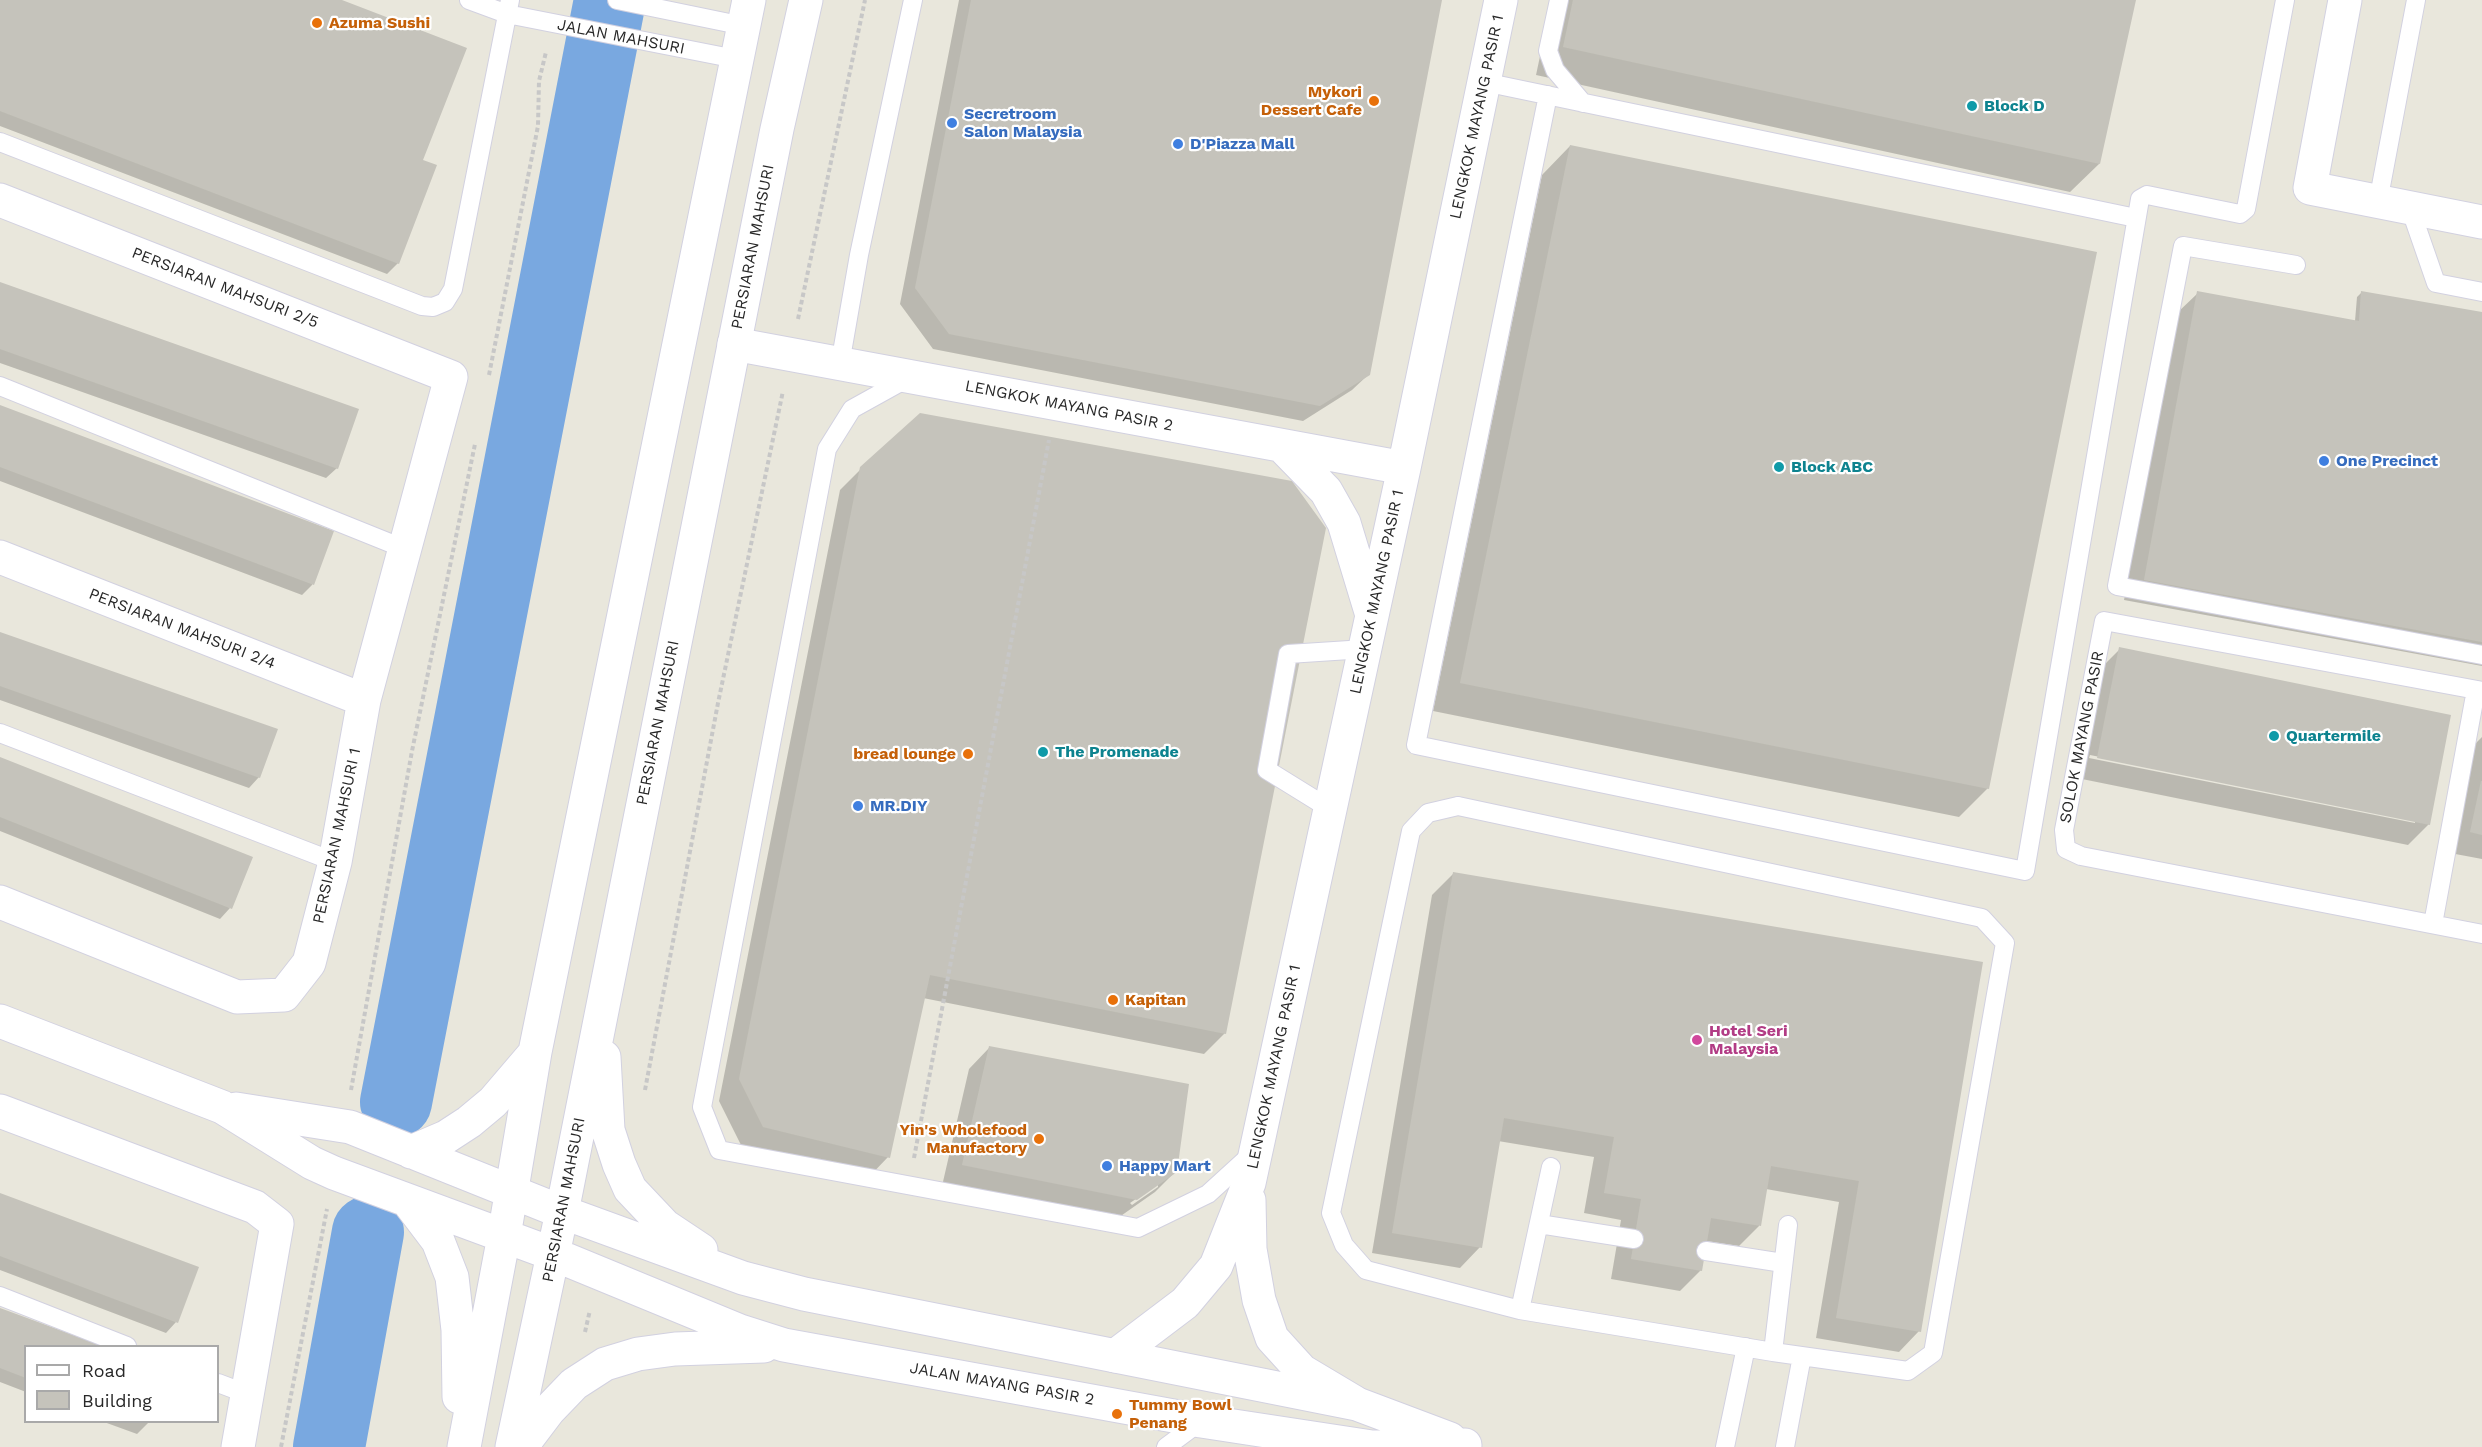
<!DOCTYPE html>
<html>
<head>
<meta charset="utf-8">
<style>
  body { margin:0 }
  #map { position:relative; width:2482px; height:1447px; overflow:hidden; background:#e9e7dc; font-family:"Work Sans",sans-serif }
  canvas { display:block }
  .legend { position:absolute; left:24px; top:1345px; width:195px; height:78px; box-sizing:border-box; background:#fff; border:2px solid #a9a9a9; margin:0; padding:8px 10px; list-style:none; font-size:18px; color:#282828 }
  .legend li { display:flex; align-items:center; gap:12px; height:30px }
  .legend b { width:30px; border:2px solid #a9a9a9 }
</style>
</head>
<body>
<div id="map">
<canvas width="2482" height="1447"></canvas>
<ul class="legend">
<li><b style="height:8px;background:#fff"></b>Road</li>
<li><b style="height:16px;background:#c5c3bb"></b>Building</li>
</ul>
</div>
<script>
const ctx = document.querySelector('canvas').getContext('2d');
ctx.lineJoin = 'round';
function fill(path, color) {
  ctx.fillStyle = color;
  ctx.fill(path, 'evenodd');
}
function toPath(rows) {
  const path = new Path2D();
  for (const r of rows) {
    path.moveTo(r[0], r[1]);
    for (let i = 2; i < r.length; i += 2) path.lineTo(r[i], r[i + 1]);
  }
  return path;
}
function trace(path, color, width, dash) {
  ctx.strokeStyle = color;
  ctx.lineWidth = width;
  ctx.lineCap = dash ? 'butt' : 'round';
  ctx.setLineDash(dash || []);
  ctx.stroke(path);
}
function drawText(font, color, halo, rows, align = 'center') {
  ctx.font = font + ' "Work Sans",sans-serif';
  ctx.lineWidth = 4.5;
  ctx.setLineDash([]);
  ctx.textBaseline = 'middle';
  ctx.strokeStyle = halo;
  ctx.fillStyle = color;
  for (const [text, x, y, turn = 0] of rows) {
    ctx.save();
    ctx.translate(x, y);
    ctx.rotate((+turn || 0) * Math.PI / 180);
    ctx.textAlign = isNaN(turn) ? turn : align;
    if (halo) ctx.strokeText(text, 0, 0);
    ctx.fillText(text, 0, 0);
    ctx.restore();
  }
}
const shadow = toPath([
  [0,0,338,0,422,161,398,263,387,274,0,126],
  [959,0,1440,0,1369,374,1352,390,1303,421,933,349,900,304],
  [1552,0,2134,0,2099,164,2070,192,1536,75],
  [1570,146,1988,788,1959,817,1433,711,1542,175],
  [0,283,337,468,326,478,0,363],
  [2362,292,2482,314,2482,666,2124,600,2177,313,2198,293,2355,321,2357,297],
  [0,407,332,532,312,585,302,595,0,481],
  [861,469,1225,1033,1204,1054,923,998,888,1157,868,1178,742,1147,719,1101,840,490],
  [0,633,259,777,249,788,0,700],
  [2120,649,2429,824,2408,845,2077,778,2099,670],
  [2090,755,2415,820,2415,823,2089,758],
  [2482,737,2482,859,2450,853,2474,745],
  [0,758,230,908,220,919,0,831],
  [1453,874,1982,963,1919,1331,1899,1352,1816,1338,1839,1202,1766,1189,1759,1226,1739,1246,1706,1241,1701,1270,1680,1291,1611,1279,1621,1220,1584,1213,1594,1157,1498,1141,1480,1247,1460,1268,1372,1253,1432,895],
  [989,1048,1176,1171,1155,1192,1115,1220,942,1186,969,1069],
  [1158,1184,1158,1187,1132,1205,1130,1203],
  [0,1194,176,1322,166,1333,0,1270],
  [0,1309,99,1346,26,1346,26,1392,0,1382],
  [104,1422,149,1422,137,1434]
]);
const river = toPath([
  [396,1102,610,0],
  [329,1447,368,1232]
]);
const building = toPath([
  [0,0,342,0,467,48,423,160,437,165,399,264,0,111],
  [971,0,1442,0,1370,375,1320,406,949,334,915,288],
  [1573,0,2136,0,2100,164,1563,47],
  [1570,145,2097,252,1989,789,1460,683],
  [0,282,359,409,338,469,0,349],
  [2197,291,2359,321,2361,291,2482,312,2482,642,2144,580],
  [0,405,334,531,314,585,0,467],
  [920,413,1292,481,1326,528,1226,1034,930,975,890,1158,763,1127,739,1079,860,467],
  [0,632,278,729,260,778,0,686],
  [2119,647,2451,715,2430,825,2097,758],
  [0,757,253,857,232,909,0,817],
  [2481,781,2482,781,2482,835,2470,832],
  [1453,872,1983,962,1921,1332,1836,1318,1859,1181,1771,1166,1761,1226,1711,1218,1702,1271,1631,1259,1641,1199,1604,1193,1614,1137,1504,1118,1482,1248,1392,1233],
  [989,1046,1189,1084,1177,1172,1137,1200,962,1165],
  [0,1193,199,1267,178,1323,0,1256],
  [0,1308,103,1346,26,1346,26,1378,0,1368]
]);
const path = toPath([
  [798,319,865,0],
  [489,375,538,126,539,81,546,52],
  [351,1090,412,751,475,444],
  [645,1090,718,703,783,391],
  [914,1158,1049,440],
  [585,1332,590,1310],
  [281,1447,327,1209]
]);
const lane = toPath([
  [469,0,507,14,736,59],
  [617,0,739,25],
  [1559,0,1548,51,1555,70,1583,103],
  [1484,82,2136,218],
  [1548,95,1416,745,2025,871,2140,199,2147,195,2240,214,2246,209,2285,0],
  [0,142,422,306,433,307,445,302,453,289,510,0],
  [2378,202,2416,0],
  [2410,208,2436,283,2482,292],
  [2296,265,2183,246,2117,586,2482,655],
  [840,364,859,255,913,0],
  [908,378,852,409,827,449,702,1107,719,1150,1138,1228,1208,1194,1253,1153],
  [0,386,405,549],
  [2482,691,2104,621,2064,830,2066,849,2081,856,2482,934],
  [0,733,335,862],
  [1458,806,1982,918,2005,943,1933,1353,1908,1371,1773,1352,1520,1310,1366,1270,1344,1245,1331,1213,1411,831,1428,813,1458,806],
  [1330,809,1267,770,1288,654,1365,649],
  [2433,924,2476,690],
  [1539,1224,1634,1239],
  [1706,1251,1783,1263],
  [0,1296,127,1346],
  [1520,1310,1551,1167],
  [1773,1352,1788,1225],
  [218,1383,247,1394],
  [1166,1447,1201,1421],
  [1725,1447,1746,1347],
  [1785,1447,1802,1356]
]);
const street = toPath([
  [2345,0,2310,188,2482,222],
  [0,200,451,377,364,700,335,862,309,963,284,995,237,997,0,902],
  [734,344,1404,468],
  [1282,446,1326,491,1344,523,1371,612],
  [0,557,364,700],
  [0,1111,255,1207,277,1224,238,1447],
  [1249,1200,1250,1249,1259,1300,1272,1338,1302,1371,1354,1402],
  [1115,1356,1185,1303,1216,1266,1249,1183,1404,468,1501,0]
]);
const secondary = toPath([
  [0,1021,222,1107,312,1163,334,1173,553,1254,740,1331,784,1345,1201,1421,1372,1447,1465,1445],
  [604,1057,608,1130,619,1164,630,1189,665,1226,701,1250],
  [236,1109,350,1127,562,1212,743,1278,804,1294,1357,1404,1450,1439],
  [411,1152,446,1137,469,1122,493,1102,534,1054],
  [407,1200,438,1241,452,1277,458,1330,459,1397],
  [464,1447,504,1236,535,1052,749,0],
  [512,1447,562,1212,777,129,806,0],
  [521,1447,549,1410,574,1384,605,1364,638,1354,675,1349,764,1346]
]);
const markers = [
  [317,23,6,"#e8710a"],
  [1374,101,6,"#e8710a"],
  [1972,106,6,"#0f9aa8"],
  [952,123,6,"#3f7fe0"],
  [1178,144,6,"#3f7fe0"],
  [2324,461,6,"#3f7fe0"],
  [1779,467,6,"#0f9aa8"],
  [2274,736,6,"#0f9aa8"],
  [1043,752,6,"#0f9aa8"],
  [968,754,6,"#e8710a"],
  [858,806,6,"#3f7fe0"],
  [1113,1000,6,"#e8710a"],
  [1697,1040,6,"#d1479c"],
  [1039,1139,6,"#e8710a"],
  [1107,1166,6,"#3f7fe0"],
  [1117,1414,6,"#e8710a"]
];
const foodNames = [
  ["Azuma Sushi",329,23],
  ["Mykori",1362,92,"right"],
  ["Dessert Cafe",1362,110,"right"],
  ["bread lounge",956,754,"right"],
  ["Kapitan",1125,1000],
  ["Yin's Wholefood",1027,1130,"right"],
  ["Manufactory",1027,1148,"right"],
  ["Tummy Bowl",1129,1405],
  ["Penang",1129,1423]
];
const streetNames = [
  ["JALAN MAHSURI",621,37,11],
  ["LENGKOK MAYANG PASIR 1",1477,117,-78],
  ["PERSIARAN MAHSURI",753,247,-79],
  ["PERSIARAN MAHSURI 2/5",225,288,21],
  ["LENGKOK MAYANG PASIR 2",1069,406,11],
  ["LENGKOK MAYANG PASIR 1",1377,592,-78],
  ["PERSIARAN MAHSURI 2/4",182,629,21],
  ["PERSIARAN MAHSURI",658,723,-79],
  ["SOLOK MAYANG PASIR",2082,737,-79],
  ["PERSIARAN MAHSURI 1",337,836,-78],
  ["LENGKOK MAYANG PASIR 1",1274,1067,-78],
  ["PERSIARAN MAHSURI",564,1200,-79],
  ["JALAN MAYANG PASIR 2",1002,1384,10]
];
const cultureNames = [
  ["Block D",1984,106],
  ["Block ABC",1791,467],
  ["Quartermile",2286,736],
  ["The Promenade",1055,752]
];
const shopNames = [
  ["Secretroom",964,114],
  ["Salon Malaysia",964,132],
  ["D'Piazza Mall",1190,144],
  ["One Precinct",2336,461],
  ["MR.DIY",870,806],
  ["Happy Mart",1119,1166]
];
const hotelNames = [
  ["Hotel Seri",1709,1031],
  ["Malaysia",1709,1049]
];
fill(shadow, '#0003');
trace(river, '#79a8e0', 72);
fill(building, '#c5c3bb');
trace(lane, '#d2d1e0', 20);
trace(street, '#d2d1e0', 35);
trace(secondary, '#d2d1e0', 35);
trace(path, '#c7c7c7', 4, [4.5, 3]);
trace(lane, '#fff', 18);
trace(street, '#fff', 33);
trace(secondary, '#fff', 33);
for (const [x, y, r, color] of markers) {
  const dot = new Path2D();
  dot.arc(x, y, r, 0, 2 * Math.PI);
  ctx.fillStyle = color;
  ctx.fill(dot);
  trace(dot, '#fff', 2);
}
drawText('bold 16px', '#c56008', '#fff', foodNames, 'left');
drawText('16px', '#282828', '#fff', streetNames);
drawText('bold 16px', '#0d838f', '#fff', cultureNames, 'left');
drawText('bold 16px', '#366cbe', '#fff', shopNames, 'left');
drawText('bold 16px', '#b23c85', '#fff', hotelNames, 'left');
</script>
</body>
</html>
